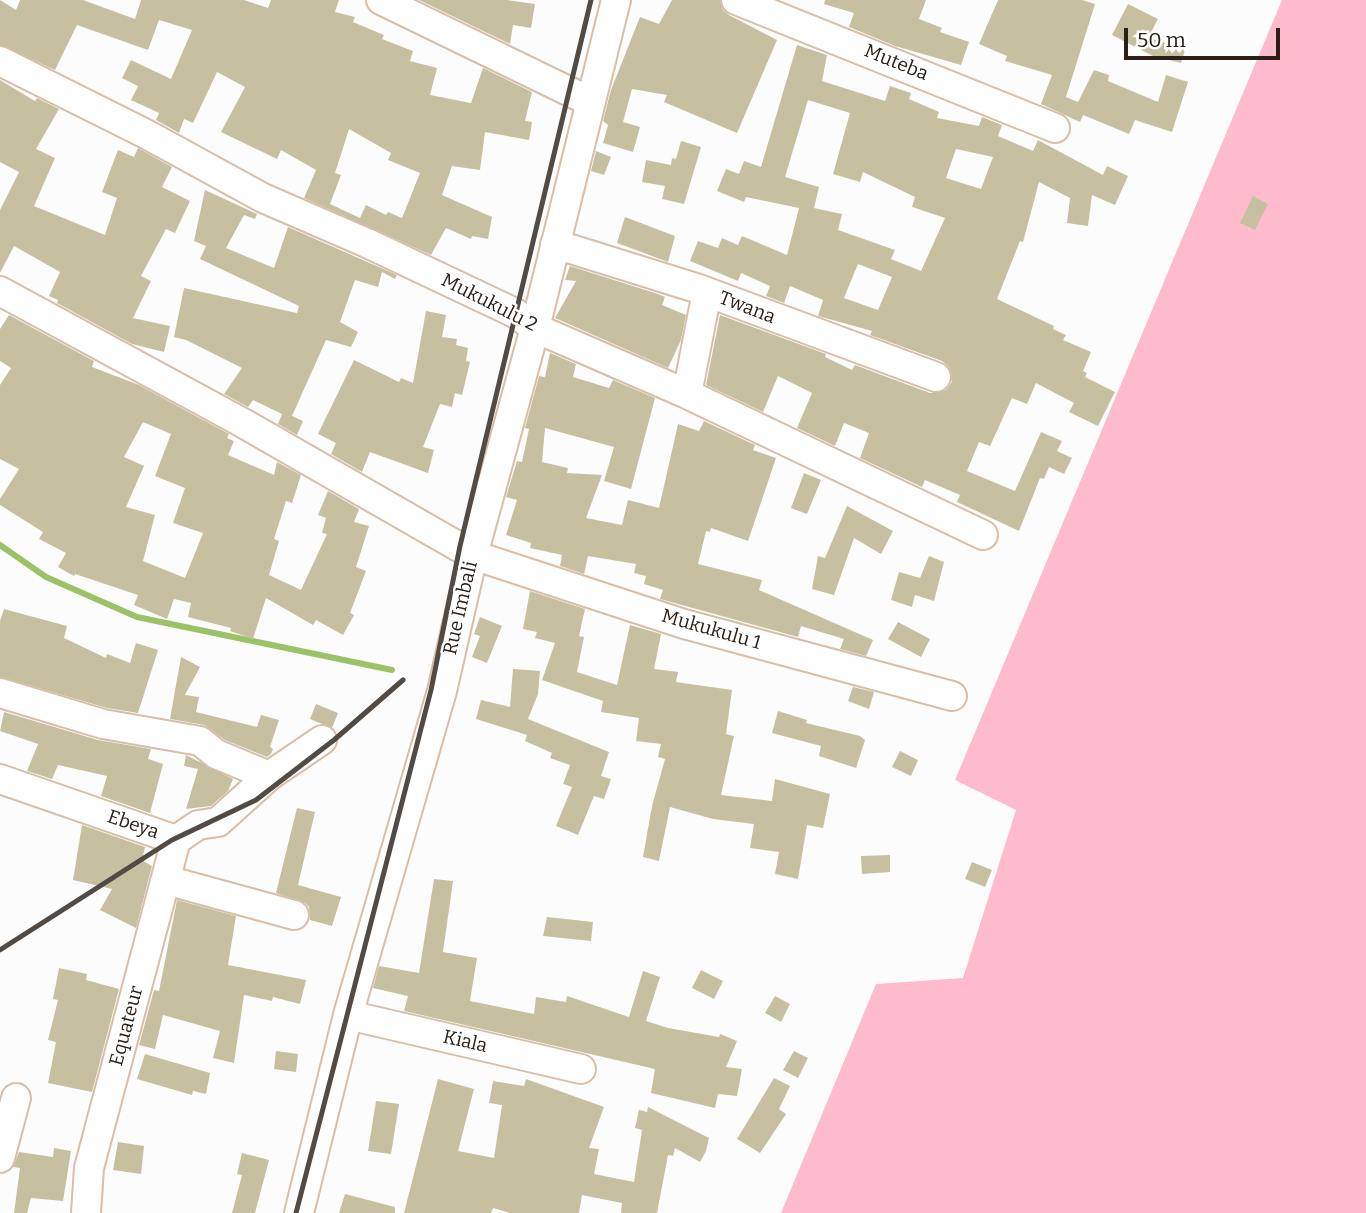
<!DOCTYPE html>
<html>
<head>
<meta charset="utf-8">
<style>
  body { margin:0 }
  #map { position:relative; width:1366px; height:1213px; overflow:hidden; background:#fcfcfc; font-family:Bitter,serif }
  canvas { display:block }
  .scale { position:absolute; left:1124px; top:28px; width:156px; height:32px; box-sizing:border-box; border:4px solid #2a2018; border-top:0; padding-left:9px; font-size:21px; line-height:24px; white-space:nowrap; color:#2a2018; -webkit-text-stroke:5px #fff; paint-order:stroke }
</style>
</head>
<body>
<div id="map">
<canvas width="1366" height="1213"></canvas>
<div class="scale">50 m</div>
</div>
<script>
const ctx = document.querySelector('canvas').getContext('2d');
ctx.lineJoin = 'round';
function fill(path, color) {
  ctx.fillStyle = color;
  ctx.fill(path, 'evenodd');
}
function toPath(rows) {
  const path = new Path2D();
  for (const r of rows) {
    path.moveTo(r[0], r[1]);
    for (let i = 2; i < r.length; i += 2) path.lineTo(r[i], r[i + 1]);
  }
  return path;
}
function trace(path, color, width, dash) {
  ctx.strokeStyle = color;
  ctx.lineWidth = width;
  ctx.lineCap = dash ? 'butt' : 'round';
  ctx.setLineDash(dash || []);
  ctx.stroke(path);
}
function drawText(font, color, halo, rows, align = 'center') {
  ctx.font = font + ' Bitter,serif';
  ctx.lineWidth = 5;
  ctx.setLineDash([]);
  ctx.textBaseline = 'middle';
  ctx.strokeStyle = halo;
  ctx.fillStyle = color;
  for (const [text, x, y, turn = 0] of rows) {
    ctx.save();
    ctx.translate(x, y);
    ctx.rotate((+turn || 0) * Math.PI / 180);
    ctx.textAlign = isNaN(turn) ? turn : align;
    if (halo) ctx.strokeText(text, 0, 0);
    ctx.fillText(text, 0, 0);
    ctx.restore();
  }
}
const green = toPath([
  [1282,0,1366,0,1366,1213,781,1213,876,984,963,978,1016,810,955,780]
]);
const stream = toPath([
  [0,545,46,577,137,617,392,670]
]);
const building = toPath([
  [0,0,16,10,20,0,83,0,135,19,141,0,244,0,268,8,271,0,339,0,335,12,355,17,353,22,384,35,382,39,413,51,410,61,437,68,430,95,471,103,483,68,532,92,525,121,532,122,529,140,485,132,480,170,452,166,442,195,492,217,488,239,472,236,471,239,446,228,431,255,304,198,316,170,281,150,277,159,221,132,245,87,217,72,193,123,184,119,179,133,156,120,159,113,131,100,138,86,122,78,131,60,171,79,192,30,159,20,148,50,77,25,55,70,0,45],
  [349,129,391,153,388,160,420,173,402,218,388,212,386,215,366,205,360,218,330,204,341,175,335,173],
  [419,0,507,0,535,4,531,28,513,25,510,44],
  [672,0,720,0,723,10,729,15,777,40,737,133,664,102,667,95,632,89,623,122,640,127,633,152,603,143,608,125,603,121,611,90,640,17,659,24],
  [825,0,926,0,919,19,942,28,940,32,969,42,961,65,895,46,849,27,854,13,824,4],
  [998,0,1082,0,1095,4,1066,97,1078,102,1094,70,1109,75,1108,81,1158,102,1166,75,1188,82,1172,132,1135,120,1129,134,1083,115,1080,122,1041,104,1052,75,1005,61,1007,56,979,44],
  [1128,4,1158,19,1148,38,1186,47,1181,63,1153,56,1112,35],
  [797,45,827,55,822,81,885,101,890,86,911,93,909,99,939,112,937,118,979,126,982,117,1002,125,998,136,1033,151,1038,140,1103,175,1107,166,1128,176,1115,205,1092,195,1088,226,1067,223,1070,198,1039,182,1023,242,1020,241,997,299,1054,326,1053,329,1066,335,1063,340,1091,352,1083,371,1087,373,1085,377,1115,392,1098,426,1069,412,1074,403,1036,383,1027,404,1012,398,990,446,979,442,967,471,1015,491,1041,432,1062,441,1057,451,1072,458,1064,474,1049,467,1044,479,1040,478,1019,531,957,502,960,495,925,480,922,487,860,458,869,433,844,423,835,446,797,428,812,393,778,376,763,412,706,385,720,315,826,354,825,357,852,370,855,365,930,393,946,390,952,382,949,367,942,361,870,335,872,331,818,316,823,300,790,286,784,303,766,296,770,286,741,273,738,281,690,261,698,241,718,248,722,238,738,245,742,236,787,255,799,208,746,197,744,202,717,191,726,169,739,174,744,161,761,167],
  [808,100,850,113,833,174,860,182,863,172,915,197,912,207,945,218,921,271,891,259,895,250,838,230,842,214,814,208,819,187,785,177],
  [956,149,993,157,981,189,946,178],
  [858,264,892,277,878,310,844,298],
  [0,80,35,101,37,98,59,109,36,149,55,158,34,206,105,235,117,198,102,192,118,150,134,157,138,148,172,167,162,187,190,201,175,233,166,229,141,276,151,281,133,318,170,326,164,352,132,344,57,303,58,300,49,296,60,272,14,246,0,273,0,210,19,172,0,162],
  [681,141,701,147,684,204,662,199,665,186,642,182,646,160,671,165,672,158,676,159],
  [596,151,611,157,604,175,591,171],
  [205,190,257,214,255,219,244,215,226,248,274,268,288,227,397,275,395,279,382,272,378,287,355,280,340,322,358,332,351,347,326,340,292,416,303,421,297,435,278,424,282,414,253,400,248,407,224,394,242,368,186,340,174,337,184,288,297,313,299,306,200,259,206,246,194,241],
  [1253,196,1268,204,1255,230,1240,223],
  [625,217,675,236,668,262,617,243],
  [570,266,658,294,665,297,662,305,686,315,681,340,668,368,555,318,576,281,565,280],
  [426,311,446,315,442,337,457,339,456,345,468,348,466,361,470,362,462,395,455,393,452,407,440,404,423,447,434,450,428,473,370,452,362,472,331,454,336,443,318,434,354,360,399,382,401,378,413,383],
  [9,315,94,361,92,367,139,385,229,434,227,438,234,441,228,455,274,475,277,462,301,475,292,503,286,501,274,539,279,541,269,575,301,590,327,534,322,533,326,518,318,515,328,491,359,509,354,522,369,526,356,567,366,571,350,613,354,615,343,635,316,620,313,625,266,598,253,639,230,631,231,628,188,617,191,603,174,599,167,619,134,605,138,595,75,574,74,576,58,567,66,553,39,539,43,532,0,505,0,499,19,469,0,459,0,385,11,368,0,361,0,329],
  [143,422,171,434,155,476,185,488,173,523,203,533,185,578,143,561,155,515,126,507,144,466,124,457],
  [550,353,576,364,573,377,609,388,613,380,655,398,631,489,604,481,614,447,545,428,542,462,568,468,567,473,602,475,586,518,622,525,628,500,659,508,678,424,699,431,704,421,755,445,753,450,776,458,748,541,711,528,710,532,706,531,698,564,762,580,759,590,873,640,866,656,840,649,844,639,801,626,798,637,660,599,663,590,644,584,646,576,634,573,636,564,588,556,584,574,560,566,562,555,530,548,531,543,506,535,517,500,506,497,517,461,522,462,529,429,525,428,539,376,545,377],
  [804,473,821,480,807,514,791,508],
  [847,506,893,531,881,554,854,538,834,595,812,589,818,556,825,558],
  [929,556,944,562,934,601,915,595,912,607,891,600,899,572,920,578],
  [530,591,585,609,579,636,584,637,577,672,617,685,630,625,661,634,654,669,678,672,676,682,732,690,726,734,734,736,721,795,772,801,775,779,830,794,823,828,807,825,798,879,775,874,779,852,750,848,754,824,713,819,670,807,659,861,643,857,652,806,665,759,658,757,661,744,636,741,639,718,601,712,603,701,542,680,555,643,535,638,537,632,523,629],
  [4,609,67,626,64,638,106,658,107,654,130,663,136,643,158,650,138,713,107,708,0,677,0,621],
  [480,617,502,626,487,663,472,657,480,636,474,634],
  [898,622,930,639,921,657,888,639],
  [181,657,200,667,185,695,199,697,196,712,257,727,261,715,279,720,270,747,273,749,271,754,267,757,225,740,204,725,170,719],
  [513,669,540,671,538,694,528,719,609,752,601,776,611,779,604,799,594,796,578,835,556,826,572,787,563,784,570,765,550,758,552,753,525,741,527,735,476,719,481,700,510,707],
  [853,687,874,692,869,709,848,701],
  [316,704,338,713,332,728,310,719],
  [778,711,807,720,806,723,860,736,865,740,856,768,819,756,821,746,772,733],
  [4,712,98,740,151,749,148,759,163,764,150,813,101,796,107,776,58,765,52,779,27,771,38,744,0,731],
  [900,751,918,760,911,776,892,767],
  [186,755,233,779,228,791,211,806,186,809,198,769,184,766],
  [297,808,315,812,298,885,341,897,332,926,310,920,309,907,305,903,276,893],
  [82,825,145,847,142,860,152,866,136,928,100,910,112,889,73,880],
  [890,855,890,872,862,874,861,856],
  [972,862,992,870,985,887,965,879],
  [434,879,453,881,443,952,477,958,470,1001,534,1014,536,997,566,1002,567,996,629,1017,643,971,660,977,646,1021,668,1028,719,1037,720,1034,737,1041,726,1067,742,1069,737,1096,718,1094,715,1108,651,1093,655,1069,404,1011,408,996,373,988,379,966,419,973],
  [177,900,236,916,228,965,306,980,300,1004,273,997,272,1001,244,995,234,1063,213,1058,220,1031,163,1015,155,1049,139,1045,154,990,159,991],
  [547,917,593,922,591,941,543,936],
  [59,968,87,974,86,980,119,989,92,1092,48,1083,56,1042,48,1040,58,1000,53,999],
  [701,970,723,981,714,999,692,988],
  [775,996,790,1004,781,1022,765,1013],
  [276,1051,298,1054,296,1072,274,1069],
  [794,1051,808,1058,798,1078,783,1070],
  [145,1054,210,1073,206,1094,193,1091,192,1095,137,1079],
  [774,1078,790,1086,779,1109,786,1114,760,1153,737,1139],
  [438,1079,474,1089,458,1151,494,1158,502,1105,489,1103,493,1081,524,1086,526,1079,604,1107,589,1148,599,1149,594,1174,634,1182,642,1130,635,1128,639,1110,647,1112,648,1107,709,1138,706,1151,700,1162,675,1148,673,1156,668,1155,657,1213,621,1213,622,1203,582,1195,579,1213,510,1213,493,1208,491,1213,404,1213],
  [376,1101,399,1104,391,1154,368,1151],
  [118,1142,144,1146,141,1174,113,1170],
  [54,1148,71,1151,63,1201,31,1198,27,1213,14,1213,20,1168,13,1167,19,1152,53,1157],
  [242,1153,269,1160,255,1213,232,1213,242,1175,237,1174],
  [345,1194,395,1207,395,1213,339,1213]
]);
const minor = toPath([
  [381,0,591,102],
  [736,0,1055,128],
  [0,61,146,134,263,198,367,243,515,313,535,328,687,394,983,535],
  [555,244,696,288,936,377],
  [0,291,243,423,473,555,684,624,952,696],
  [687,394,707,292],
  [0,693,103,724,200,741,216,754,269,776],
  [0,779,176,840,198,825,218,822,269,776,322,740],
  [166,880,294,915],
  [348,1015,581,1069],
  [0,1158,16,1098],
  [86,1213,89,1168,176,840],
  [299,1213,348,1015,442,691,473,555,535,328,616,0]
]);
const rail = toPath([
  [0,950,172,840,256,800,334,740,403,680],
  [296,1213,431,690,460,546,591,0]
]);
const streetNames = [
  ["Muteba",896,63,22],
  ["Mukukulu 2",489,303,27],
  ["Twana",747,308,21],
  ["Rue Imbali",461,608,-77],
  ["Mukukulu 1",711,630,16],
  ["Ebeya",133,825,19],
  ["Equateur",127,1026,-75],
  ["Kiala",465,1042,13]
];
fill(green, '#febbce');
trace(stream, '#9bc267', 6);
fill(building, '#c7c0a0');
trace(minor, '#d8bea7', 32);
trace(minor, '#fff', 28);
trace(rail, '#524a44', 5);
drawText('19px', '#2a2018', '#fff', streetNames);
</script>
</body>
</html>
